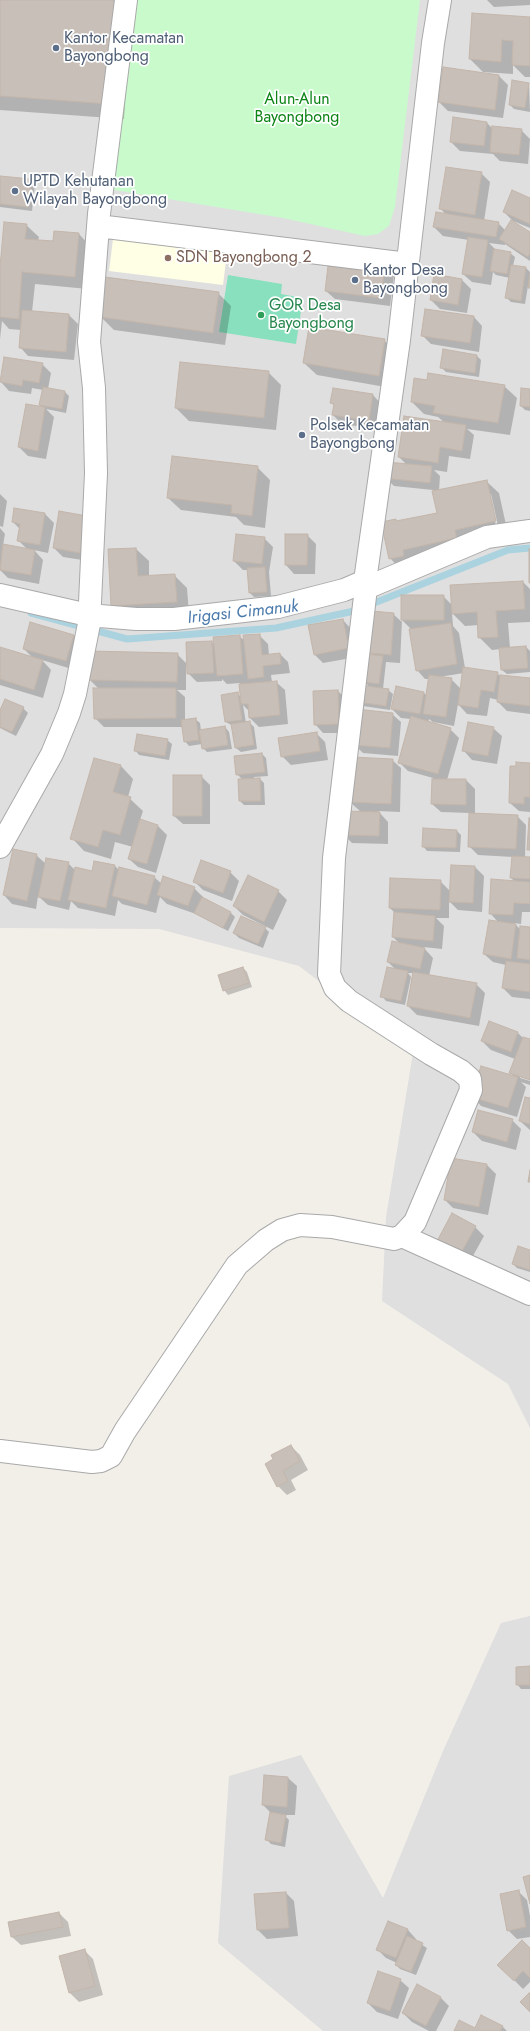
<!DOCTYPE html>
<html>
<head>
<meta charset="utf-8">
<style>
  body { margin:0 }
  canvas { display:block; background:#f2efe9 }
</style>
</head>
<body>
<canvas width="530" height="2031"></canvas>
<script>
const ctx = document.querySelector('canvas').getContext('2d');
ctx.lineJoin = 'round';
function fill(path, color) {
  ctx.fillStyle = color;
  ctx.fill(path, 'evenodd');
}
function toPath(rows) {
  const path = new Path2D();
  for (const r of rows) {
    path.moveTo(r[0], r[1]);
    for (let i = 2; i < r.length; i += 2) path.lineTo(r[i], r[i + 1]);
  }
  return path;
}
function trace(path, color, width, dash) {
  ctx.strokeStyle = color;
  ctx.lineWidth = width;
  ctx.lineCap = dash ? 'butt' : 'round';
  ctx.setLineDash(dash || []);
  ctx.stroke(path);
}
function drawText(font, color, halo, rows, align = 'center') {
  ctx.font = font + ' Jost,sans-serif';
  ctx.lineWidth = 3.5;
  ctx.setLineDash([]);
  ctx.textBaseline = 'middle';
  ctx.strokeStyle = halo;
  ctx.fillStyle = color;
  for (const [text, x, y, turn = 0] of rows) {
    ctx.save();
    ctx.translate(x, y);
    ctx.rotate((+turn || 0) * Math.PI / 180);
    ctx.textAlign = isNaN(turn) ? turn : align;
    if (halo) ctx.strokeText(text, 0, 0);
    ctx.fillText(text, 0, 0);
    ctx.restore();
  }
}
const residential = toPath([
  [0,0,530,0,530,1428,508,1384,382,1301,386,1217,413,1053,299,966,159,929,0,928],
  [530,1616,530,2031,323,2031,218,1943,229,1776,301,1755,383,1898,443,1751,501,1623]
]);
const education = toPath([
  [114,231,228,245,223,285,109,271]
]);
const park = toPath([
  [129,0,420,0,395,207,389,226,378,234,365,236,283,218,114,190,114,170]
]);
const pitch = toPath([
  [228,275,282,284,281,294,303,298,296,344,219,332]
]);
const shadow = toPath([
  [0,0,132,0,124,119,0,110],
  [487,0,530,0,530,5,494,7],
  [530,18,530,77,525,77,513,65,513,74,483,72,470,59],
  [499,76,508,85,503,118,448,111,439,102],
  [529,84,530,112,514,109,510,105],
  [487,123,493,129,521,130,530,139,528,164,500,161,493,154,460,151,451,142],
  [481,173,490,182,484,221,498,223,506,231,530,233,530,261,505,244,505,245,489,243,496,250,510,253,515,257,513,266,526,268,530,272,530,289,528,286,525,304,511,302,506,297,510,278,496,275,493,272,491,285,472,282,463,274,469,240,443,236,434,227,446,215,441,209],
  [0,177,30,180,35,184,32,211,0,207],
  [530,199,530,228,513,221,504,212],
  [26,225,39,237,38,241,54,242,79,234,91,247,88,289,35,284,32,312,69,315,78,324,74,360,28,356,20,347,21,330,9,329,2,321,0,339,0,278],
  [385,265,394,274,390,306,335,299,326,291],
  [462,280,471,289,467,313,440,309,431,300],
  [218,293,231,306,225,345,114,330,101,317],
  [474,317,482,326,479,352,431,344,422,335],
  [384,340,397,353,391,388,317,375,304,363],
  [444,351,477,356,481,360,479,377,446,372,441,367],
  [42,364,51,373,48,389,65,392,69,396,66,413,46,409,54,417,46,459,28,456,19,447,44,408,40,405,43,390,32,388,31,394,9,391,1,382],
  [268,372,281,385,276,430,189,421,176,408],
  [504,386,517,398,510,435,467,429,474,435,470,459,449,456,447,472,434,470,440,476,439,491,486,481,499,493,508,534,402,571,390,558,395,520,397,522,438,513,433,490,394,486,385,477,407,465,399,457,445,423,438,417,424,414,412,402],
  [489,494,491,494,498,526,496,526],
  [530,390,530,411,525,410,521,406],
  [373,395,381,404,378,429,342,424,333,415,335,406,331,403],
  [257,467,270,480,265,528,244,525,236,517,181,510,168,498],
  [0,494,7,501,3,527,0,526],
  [15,509,45,514,54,523,48,553,34,550,43,560,39,584,8,578,0,570,0,528,5,534,3,545,27,549,18,540,20,529,13,522],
  [86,517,89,561,63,557,54,548],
  [307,535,316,544,315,574,294,574,286,565],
  [264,538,273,547,269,572,271,596,254,597,250,593,249,570,243,570,234,561],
  [136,549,149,561,149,577,174,575,187,588,189,614,125,618,112,605],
  [523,582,530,589,530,622,508,623,510,648,526,647,530,651,530,672,507,674,502,670,501,649,492,650,479,637,479,625,465,626,452,613,453,626,459,633,465,668,497,673,500,676,530,679,530,714,507,711,498,702,498,700,490,698,487,716,467,714,458,704,454,726,433,722,429,719,428,723,450,729,459,738,447,780,466,780,475,789,475,814,517,816,526,825,525,857,530,858,530,912,522,912,521,924,514,923,521,930,530,928,530,999,512,997,503,988,506,965,493,962,484,954,498,922,490,913,515,882,511,878,513,857,478,855,469,846,470,813,441,812,432,804,433,778,408,771,399,762,411,719,401,718,391,708,423,692,427,696,429,679,425,679,417,670,412,630,402,620,400,663,386,662,383,689,388,690,393,694,390,710,363,706,358,701,370,688,364,681,373,656,370,653,393,614,402,622,402,596,443,596,452,605],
  [464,673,461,689,451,679,439,677],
  [343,620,351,629,357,657,323,663,315,655],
  [74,635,82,644,75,670,42,660,51,670,43,698,0,685,0,648,33,658,24,649],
  [259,635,268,644,269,655,280,654,288,662,290,673,271,675,272,682,276,682,285,690,288,724,259,727,250,718,249,711,243,705,246,723,249,722,254,727,257,749,241,752,236,748,233,726,226,722,237,693,241,697,240,683,227,684,222,679,222,681,197,682,188,673,188,665,186,665,186,690,177,690,185,697,185,720,195,719,200,723,201,731,225,727,229,732,232,749,207,752,203,748,202,744,189,746,185,741,183,727,104,727,95,718,99,689,89,679,177,654,188,665,212,642,215,646,239,636,245,641],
  [338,691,347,700,347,733,323,733,315,724],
  [23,708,28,713,16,736,0,728,0,712],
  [392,714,401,722,398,756,363,753,354,744],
  [493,728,502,736,497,764,472,760,464,751],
  [316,733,325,742,328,760,291,765,282,756],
  [167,740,172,744,169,760,139,755,135,750],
  [262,754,266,758,268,776,254,777,254,779,260,779,264,783,265,805,244,805,240,801,242,779,237,774],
  [94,759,121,766,133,779,128,797,143,811,140,820,158,826,167,835,156,873,138,867,129,859,133,847,115,842,111,859,84,851,72,838],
  [392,760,401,768,400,812,378,811,388,822,388,844,352,843,344,835,361,812,350,802],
  [530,764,530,812,519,811,510,803,517,767],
  [201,776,210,785,210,824,183,824,174,816],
  [457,831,461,835,460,852,427,851,423,846],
  [36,855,46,864,68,863,75,870,93,872,95,862,115,866,120,871,154,877,162,884,194,888,203,897,202,899,231,913,235,917,228,931,196,914,167,904,160,897,156,913,122,904,118,900,115,916,78,908,71,901,69,910,48,905,38,896,36,909,12,904,4,895],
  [475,867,484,876,482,912,458,910,449,901,449,918,436,918,444,926,442,949,423,947,433,958,429,976,476,984,485,993,479,1026,417,1015,408,1006,414,973,408,973,411,977,405,1005,386,1001,382,996,396,970,388,962,400,944,393,937,395,913,390,908,440,881,450,891],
  [230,872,239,881,232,901,203,890,194,881],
  [278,891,287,900,273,930,243,915,234,906],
  [265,928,269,932,263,948,239,938,234,933],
  [243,968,247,972,252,987,228,995,224,990],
  [517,1032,523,1038,530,1041,530,1079,520,1075,520,1078,530,1081,530,1085,521,1082,526,1087,517,1117,481,1106,473,1097,516,1078,510,1072,515,1059,491,1050,482,1041],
  [530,1099,530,1130,520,1121],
  [512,1120,521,1129,516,1150,482,1141,473,1132],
  [452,1159,487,1165,496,1174,488,1215,453,1208,445,1200],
  [475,1227,484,1236,469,1263,446,1251],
  [530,1250,530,1272,517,1268,513,1264],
  [291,1446,300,1455,308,1470,291,1480,296,1490,287,1495,278,1486,275,1460],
  [530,1667,530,1689,521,1689,517,1684],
  [288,1778,297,1786,295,1815,284,1815,289,1820,285,1847,271,1844,267,1840,271,1813,263,1805],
  [518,1891,527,1900,530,1916,530,1937,517,1939,508,1930],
  [286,1893,294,1901,298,1936,267,1939,258,1930,255,1895],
  [59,1913,68,1922,71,1936,21,1945,12,1937],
  [389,1923,408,1930,416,1939,416,1941,427,1948,416,1975,400,1969,396,1965,397,1963,386,1958,378,1950],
  [530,1949,530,1982,523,1989,499,1965],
  [84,1950,93,1959,103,1995,79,2002,70,1993,60,1957],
  [400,1980,409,1988,398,2019,377,2012,368,2003],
  [440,1997,449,2006,436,2031,429,2031,412,2022,403,2013],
  [502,2026,507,2031,455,2031,476,2030]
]);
const stream = toPath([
  [31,613,127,639,276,628,354,611,508,550,530,548]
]);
const building = toPath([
  [0,0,116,0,109,104,0,96,0,0],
  [472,13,530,17,530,66,512,65,513,41,502,40,501,62,469,59,472,13],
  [443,67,499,75,495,110,438,102,443,67],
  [512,80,529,83,525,108,509,105,512,80],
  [453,117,487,122,484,146,450,142,453,117],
  [492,126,522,129,519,155,490,152,492,126],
  [446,167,482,172,475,215,439,209,446,167],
  [0,176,31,179,28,207,0,204,0,176],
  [512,190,530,198,530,224,503,212,512,190],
  [436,212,499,222,496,237,433,227,436,212],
  [511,220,530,232,530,253,528,257,499,239,511,220],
  [4,222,27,224,25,239,53,241,54,231,79,233,75,277,22,272,19,319,0,317,0,267,4,222],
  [468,237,488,240,482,277,462,274,468,237],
  [494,249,511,252,507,274,490,271,494,249],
  [360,261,385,264,381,298,325,291,328,266,359,270,360,261],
  [511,265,526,267,521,301,505,298,511,265],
  [530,273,530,288,528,288,530,273],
  [434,274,462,279,458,305,430,300,434,274],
  [105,277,219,292,213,333,100,317,105,277],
  [425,309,474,316,470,343,421,336,425,309],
  [22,310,69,314,66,352,19,348,22,310],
  [309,327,385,339,379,376,303,363,309,327],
  [443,349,477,355,475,373,440,368,443,349],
  [4,357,43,363,39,383,23,380,22,386,0,382,4,357],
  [180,362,269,371,264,418,175,408,180,362],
  [428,373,505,385,498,423,433,413,435,406,411,402,414,378,427,380,428,373],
  [43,387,65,391,62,409,39,405,43,387],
  [333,388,373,394,369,421,332,415,334,404,330,403,333,388],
  [521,388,530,389,530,407,520,406,521,388],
  [26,404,45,407,38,451,18,447,26,404],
  [404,416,466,425,462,451,440,447,438,463,398,457,404,416],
  [172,456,258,466,252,516,231,513,232,505,167,498,172,456],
  [386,462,432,466,430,483,384,478,386,462],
  [487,480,496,521,455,530,457,538,403,550,404,556,389,559,381,522,396,519,396,521,437,513,432,491,487,480],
  [14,508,45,513,40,545,17,541,20,524,12,522,14,508],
  [59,511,87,516,80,553,53,548,59,511],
  [236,534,265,537,262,564,233,561,236,534],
  [285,534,308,534,307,565,285,565,285,534],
  [3,544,35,550,31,575,0,570,3,544],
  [136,548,138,576,175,574,177,602,111,606,108,549,136,548],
  [529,549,530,549,530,583,529,583,529,549],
  [265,567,267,592,249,593,247,568,265,567],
  [523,581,525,609,496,611,498,637,478,638,477,612,452,614,450,585,523,581],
  [401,595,444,595,444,620,401,620,401,595],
  [372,611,394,613,391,655,369,653,372,611],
  [343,619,349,648,314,655,308,625,343,619],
  [30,622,74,635,66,661,23,649,30,622],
  [451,623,457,664,416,671,409,629,451,623],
  [260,634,262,655,280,653,281,664,263,666,264,677,248,679,243,635,260,634],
  [240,635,243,674,217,676,213,637,240,635],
  [212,641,214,673,187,674,186,642,212,641],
  [526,646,528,668,501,670,499,648,526,646],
  [0,647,43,660,34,690,0,679,0,647],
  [88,651,178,653,177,682,88,680,88,651],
  [367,654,383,656,379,684,363,682,367,654],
  [463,667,498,672,494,692,481,690,478,708,458,705,463,667],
  [429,675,452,678,446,717,423,714,429,675],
  [500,675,530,678,530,706,497,702,500,675],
  [277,681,280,715,249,718,248,704,241,704,239,684,277,681],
  [360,685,389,689,386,706,357,702,360,685],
  [396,686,424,692,420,714,391,709,396,686],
  [93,688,176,688,176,718,94,719,93,688],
  [338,690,339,724,314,725,313,691,338,690],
  [238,692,242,720,225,722,221,695,238,692],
  [5,699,24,707,12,732,0,727,0,710,5,699],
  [356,709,393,713,390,748,353,745,356,709],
  [411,716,451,728,438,774,398,763,411,716],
  [196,718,199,740,184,742,181,720,196,718],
  [250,721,254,745,235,748,231,724,250,721],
  [468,722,494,727,488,756,462,751,468,722],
  [225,726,228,745,202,749,199,730,225,726],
  [317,732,320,751,281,757,278,738,317,732],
  [137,734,168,739,165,756,134,751,137,734],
  [262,753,265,772,236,775,234,756,262,753],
  [351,757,393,759,391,804,349,802,351,757],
  [94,758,121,765,113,792,131,797,120,835,103,830,98,847,70,839,94,758],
  [516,762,530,763,530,797,524,797,524,804,509,803,510,766,516,766,516,762],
  [173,775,202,775,202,816,173,816,173,775],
  [260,778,261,801,239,801,238,779,260,778],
  [432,779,466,779,466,805,431,804,432,779],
  [343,811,380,812,379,836,342,835,343,811],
  [469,813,518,815,516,849,468,847,469,813],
  [529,818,530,818,530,850,527,850,529,818],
  [140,819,158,825,147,864,128,859,140,819],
  [423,828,457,830,456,848,422,847,423,828],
  [13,849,37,854,27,901,3,895,13,849],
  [512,856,530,857,530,879,510,878,512,856],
  [46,858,69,862,60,901,38,897,46,858],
  [201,860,231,871,223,893,193,882,201,860],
  [94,861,115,865,106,908,68,900,75,867,92,871,94,861],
  [451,865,475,866,473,903,449,902,451,865],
  [119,867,155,876,147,905,112,896,119,867],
  [248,875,279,890,264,922,233,906,248,875],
  [163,876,195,887,188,906,157,895,163,876],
  [390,878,441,880,440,910,389,908,390,878],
  [491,879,530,882,530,904,514,903,513,915,489,914,491,879],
  [202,897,231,912,223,928,194,913,202,897],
  [394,912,435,916,433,941,392,937,394,912],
  [241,916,266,927,258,944,233,933,241,916],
  [489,920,516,924,511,959,483,954,489,920],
  [520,926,530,927,530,960,517,958,520,926],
  [392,941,425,948,420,969,387,962,392,941],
  [506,961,530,964,530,992,502,988,506,961],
  [243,967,249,983,223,991,218,975,243,967],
  [387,967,408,971,401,1001,380,997,387,967],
  [413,972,477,983,470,1018,407,1006,413,972],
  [489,1021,518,1032,511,1052,481,1041,489,1021],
  [523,1037,530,1039,530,1080,509,1073,523,1037],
  [481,1066,518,1077,508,1108,471,1097,481,1066],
  [525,1097,530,1098,530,1124,519,1121,525,1097],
  [478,1110,513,1119,507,1142,472,1132,478,1110],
  [451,1158,487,1164,479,1207,444,1200,451,1158],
  [530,1170,530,1182,528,1182,530,1170],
  [452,1213,476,1226,460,1255,436,1243,452,1213],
  [518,1246,530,1250,530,1270,512,1264,518,1246],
  [291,1445,300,1461,283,1471,288,1481,277,1487,265,1464,273,1459,271,1455,291,1445],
  [530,1666,530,1685,516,1685,516,1667,530,1666],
  [264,1775,288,1777,287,1807,262,1805,264,1775],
  [270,1812,286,1815,281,1843,265,1840,270,1812],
  [530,1875,530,1904,523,1877,530,1875],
  [519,1890,526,1927,507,1931,500,1894,519,1890],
  [286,1892,289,1928,257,1930,254,1894,286,1892],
  [59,1912,63,1927,11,1937,8,1922,59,1912],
  [388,1921,408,1929,396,1958,376,1950,388,1921],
  [407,1936,423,1943,411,1972,395,1965,407,1936],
  [522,1940,530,1948,530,1978,523,1971,514,1981,497,1965,522,1940],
  [85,1949,95,1986,69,1993,59,1956,85,1949],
  [378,1971,401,1979,390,2011,367,2003,378,1971],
  [417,1984,441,1997,426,2026,402,2013,417,1984],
  [529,1993,530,1994,530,2012,520,2002,529,1993],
  [481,2015,503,2026,500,2031,454,2031,459,2020,475,2028,481,2015]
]);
const minor = toPath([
  [98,226,408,264],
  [365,581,366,588,487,537,530,531],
  [0,595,88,615,136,619,174,619,278,607,344,590,365,581,399,340,433,43,440,0],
  [0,847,52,754,69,713,75,694,89,624,96,473,94,388,89,342,99,214,126,0],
  [402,1236,530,1294],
  [0,1451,92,1462,101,1461,111,1456,125,1431,237,1265,266,1240,282,1230,300,1225,332,1227,394,1239,402,1236,415,1222,471,1090,470,1079,461,1071,431,1054,349,1001,335,988,329,974,334,858,366,588]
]);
const markers = [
  [56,48,4,"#5c6f8a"],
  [15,191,4,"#5c6f8a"],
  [168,258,4,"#8d6e63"],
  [355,280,4,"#5c6f8a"],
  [261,315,4,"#2e9e5b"],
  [302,435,4,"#5c6f8a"]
];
const serviceNames = [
  ["Kantor Kecamatan",64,39],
  ["Bayongbong",64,57],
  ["UPTD Kehutanan",23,182],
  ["Wilayah Bayongbong",23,200],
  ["Kantor Desa",363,271],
  ["Bayongbong",363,289],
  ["Polsek Kecamatan",310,426],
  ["Bayongbong",310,444]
];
const parkNames = [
  ["Alun-Alun",297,100],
  ["Bayongbong",297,118]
];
const educationNames = [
  ["SDN Bayongbong 2",176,258]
];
const leisureNames = [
  ["GOR Desa",269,306],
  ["Bayongbong",269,324]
];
const waterNames = [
  ["Irigasi Cimanuk",243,613,-6]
];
fill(residential, '#e0dfdf');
fill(education, '#ffffe5');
fill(park, '#c8facc');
fill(pitch, '#88e0be');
fill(shadow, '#0003');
trace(stream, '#aad3df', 7);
fill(building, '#c7bfb8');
trace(building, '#c4b6ab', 1);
trace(minor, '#a9a9a9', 24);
trace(minor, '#fff', 22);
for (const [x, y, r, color] of markers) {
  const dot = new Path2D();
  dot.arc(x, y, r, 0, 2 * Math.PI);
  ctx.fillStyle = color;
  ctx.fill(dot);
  trace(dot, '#fff', 1.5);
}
drawText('16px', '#4e5e75', '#fff', serviceNames, 'left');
drawText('16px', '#0c8416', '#fff', parkNames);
drawText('16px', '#785e54', '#fff', educationNames, 'left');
drawText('16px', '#27864d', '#fff', leisureNames, 'left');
drawText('italic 17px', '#4a7aab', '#fff', waterNames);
</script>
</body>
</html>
